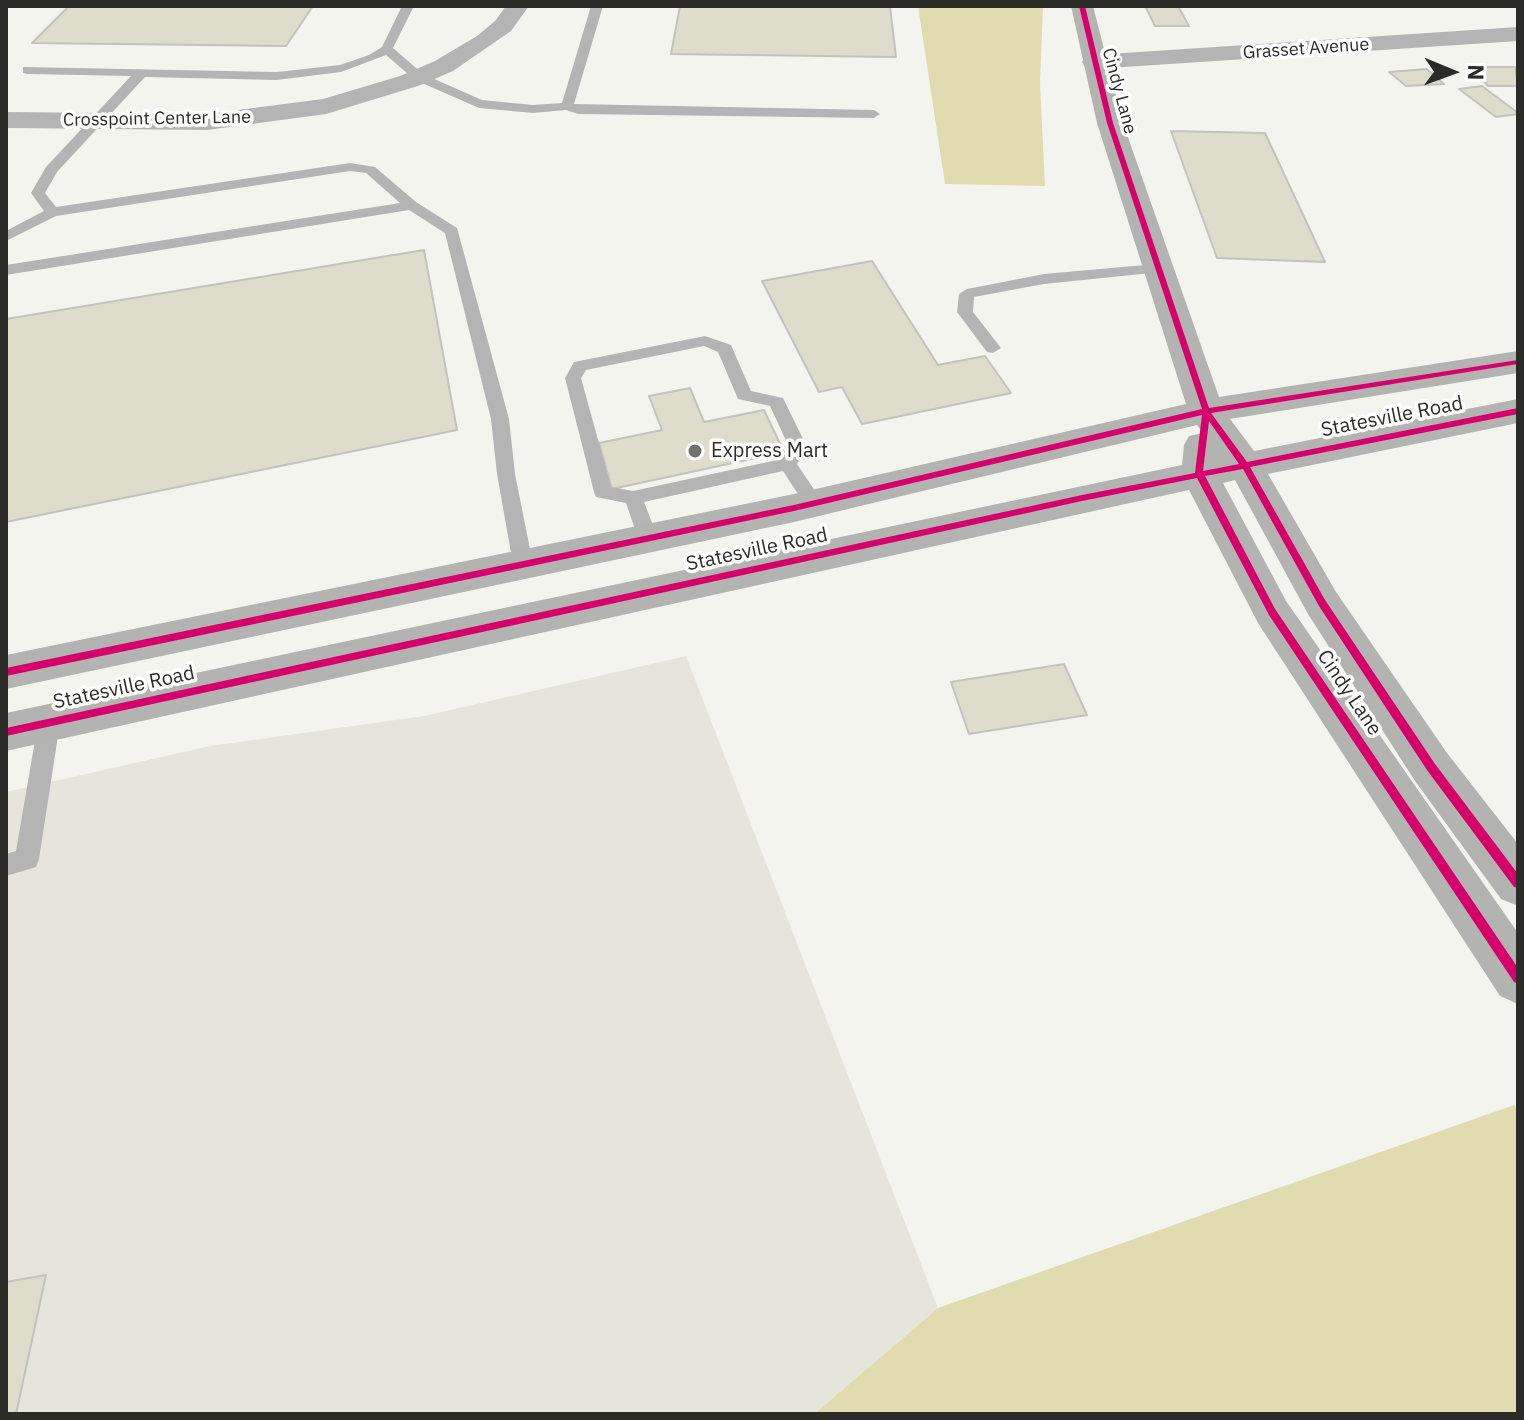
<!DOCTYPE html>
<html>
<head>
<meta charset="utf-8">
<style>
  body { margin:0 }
  #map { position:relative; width:1524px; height:1420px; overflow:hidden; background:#f4f4ef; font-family:"IBM Plex Sans",sans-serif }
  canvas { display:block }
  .frame { position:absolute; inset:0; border:8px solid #2b2b28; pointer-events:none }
  .north { position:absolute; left:1412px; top:32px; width:80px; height:80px; -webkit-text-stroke:6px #fff; paint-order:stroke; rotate:91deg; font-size:22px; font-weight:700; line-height:32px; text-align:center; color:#2b2b28 }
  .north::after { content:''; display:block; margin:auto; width:28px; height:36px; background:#2b2b28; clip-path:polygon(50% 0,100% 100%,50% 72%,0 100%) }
</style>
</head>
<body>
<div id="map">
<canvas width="1524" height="1420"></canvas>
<div class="frame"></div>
<div class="north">N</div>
</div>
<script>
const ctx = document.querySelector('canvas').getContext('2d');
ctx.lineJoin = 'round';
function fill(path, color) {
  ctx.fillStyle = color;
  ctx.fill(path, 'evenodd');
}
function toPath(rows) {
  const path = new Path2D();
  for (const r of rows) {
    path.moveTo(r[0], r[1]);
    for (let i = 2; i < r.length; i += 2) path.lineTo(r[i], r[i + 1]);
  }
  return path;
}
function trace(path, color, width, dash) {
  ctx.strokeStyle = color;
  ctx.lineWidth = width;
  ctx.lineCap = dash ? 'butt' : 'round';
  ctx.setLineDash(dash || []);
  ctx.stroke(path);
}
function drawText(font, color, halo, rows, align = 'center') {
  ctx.font = font + ' "IBM Plex Sans",sans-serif';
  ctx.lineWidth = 7;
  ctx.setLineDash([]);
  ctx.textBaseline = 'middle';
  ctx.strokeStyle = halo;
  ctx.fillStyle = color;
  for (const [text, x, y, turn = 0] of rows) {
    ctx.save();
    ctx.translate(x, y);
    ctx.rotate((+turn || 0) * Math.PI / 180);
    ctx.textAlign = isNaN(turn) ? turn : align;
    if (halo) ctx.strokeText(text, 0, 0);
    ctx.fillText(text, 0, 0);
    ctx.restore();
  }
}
const built = toPath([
  [686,656,938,1308,814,1414,6,1414,6,792,210,746,424,716]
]);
const forest = toPath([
  [918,6,1043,6,1040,83,1045,186,945,184],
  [1514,1105,1518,1111,1518,1414,814,1414,938,1308]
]);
const building = toPath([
  [69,6,313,6,286,46,32,43,69,6],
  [680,6,890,6,896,57,671,54,680,6],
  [1145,6,1178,6,1189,26,1155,26,1145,6],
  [1472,67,1515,67,1518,86,1488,86,1472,67],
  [1427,69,1444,84,1406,86,1389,72,1427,69],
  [1482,86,1518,113,1518,114,1496,117,1459,89,1482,86],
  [1171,131,1265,133,1325,262,1217,258,1171,131],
  [424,250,457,430,6,522,6,319,424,250],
  [872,261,938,365,985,356,1011,393,862,424,842,387,819,392,762,281,872,261],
  [690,388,704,422,764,410,784,452,612,489,599,443,662,430,649,396,690,388],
  [1064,664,1087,715,969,734,951,682,1064,664],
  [46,1275,16,1414,6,1414,6,1282,46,1275]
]);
const service = toPath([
  [402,6,414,6,393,48,423,74,482,100,533,105,562,103,591,6,603,6,574,104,874,110,880,114,874,118,578,114,566,110,533,113,479,108,415,80,386,55,341,72,277,80,145,77,57,172,45,193,56,207,350,163,375,167,416,202,457,228,509,419,515,474,533,564,530,569,523,571,516,569,513,564,497,474,491,419,445,233,409,210,6,275,6,265,400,203,366,173,350,171,56,216,6,241,6,231,44,211,31,193,46,167,131,76,27,74,23,73,23,67,277,72,340,65,369,55,382,47,402,6],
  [1156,264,1164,269,1161,272,1044,284,974,297,973,312,1001,348,993,353,987,352,957,312,959,294,967,289,1044,274,1156,264],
  [705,336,731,345,751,391,783,398,807,447,797,464,823,503,814,510,807,508,783,471,644,502,658,538,648,545,638,538,626,503,596,497,594,492,565,378,574,362,705,336],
  [704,346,718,352,738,399,770,406,789,447,782,459,633,491,611,487,581,378,586,370,704,346],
  [49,714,57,716,60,723,39,859,36,867,6,876,6,854,16,851,38,723,41,716,49,714]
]);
const minor = toPath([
  [506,6,529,6,511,31,453,71,418,86,326,114,207,130,6,128,6,112,207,114,323,99,400,76,435,61,477,36,495,21,506,6],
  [1518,27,1518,41,1094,69,1085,67,1082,62,1085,57,1094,55,1518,27]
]);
const secondary = toPath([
  [1071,6,1093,6,1123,123,1219,397,1518,351,1518,373,1230,419,1254,451,1518,399,1518,423,1268,474,1336,592,1447,753,1518,844,1518,906,1501,899,1415,781,1308,614,1235,480,1223,483,1286,601,1518,933,1518,1004,1500,996,1258,623,1189,490,6,751,6,713,1182,465,1184,445,1189,436,1203,433,1197,425,794,522,6,689,6,655,794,494,1186,404,1097,123,1071,6]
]);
const cycleway = toPath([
  [1079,6,1085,6,1113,123,1209,408,1518,360,1518,364,1211,413,1247,462,1518,408,1518,414,1250,467,1325,600,1435,764,1518,874,1518,888,1514,887,1427,770,1319,606,1243,469,1205,476,1275,609,1518,968,1518,984,1514,982,1269,615,1197,478,1082,501,6,736,6,728,1082,495,1195,473,1202,415,794,511,6,676,6,668,794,505,1202,409,1107,123,1079,6],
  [1209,421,1239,464,1203,471,1209,421]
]);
const markers = [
  [695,451,8,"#71716e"]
];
const farStreetnames = [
  ["Grasset Avenue",1306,49,-4],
  ["Cindy Lane",1119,91,75],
  ["Crosspoint Center Lane",157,119,-1]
];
const streetNames = [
  ["Statesville Road",1392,417,-11],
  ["Statesville Road",757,550,-12],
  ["Statesville Road",124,688,-12],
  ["Cindy Lane",1349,693,56]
];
const poiNames = [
  ["Express Mart",711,451]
];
fill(built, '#e6e5dc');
fill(forest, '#e0dcaf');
fill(building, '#deddcc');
trace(building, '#c2c2bf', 2);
fill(service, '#b4b4b4');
fill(minor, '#b4b4b4');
fill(secondary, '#b3b3b2');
fill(cycleway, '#d6006c');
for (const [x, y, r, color] of markers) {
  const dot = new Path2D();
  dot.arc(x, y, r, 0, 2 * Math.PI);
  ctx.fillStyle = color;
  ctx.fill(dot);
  trace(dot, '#fff', 3);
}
drawText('18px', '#2b2b28', '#fff', farStreetnames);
drawText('20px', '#2b2b28', '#fff', streetNames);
drawText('20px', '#2b2b28', '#fff', poiNames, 'left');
</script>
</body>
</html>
